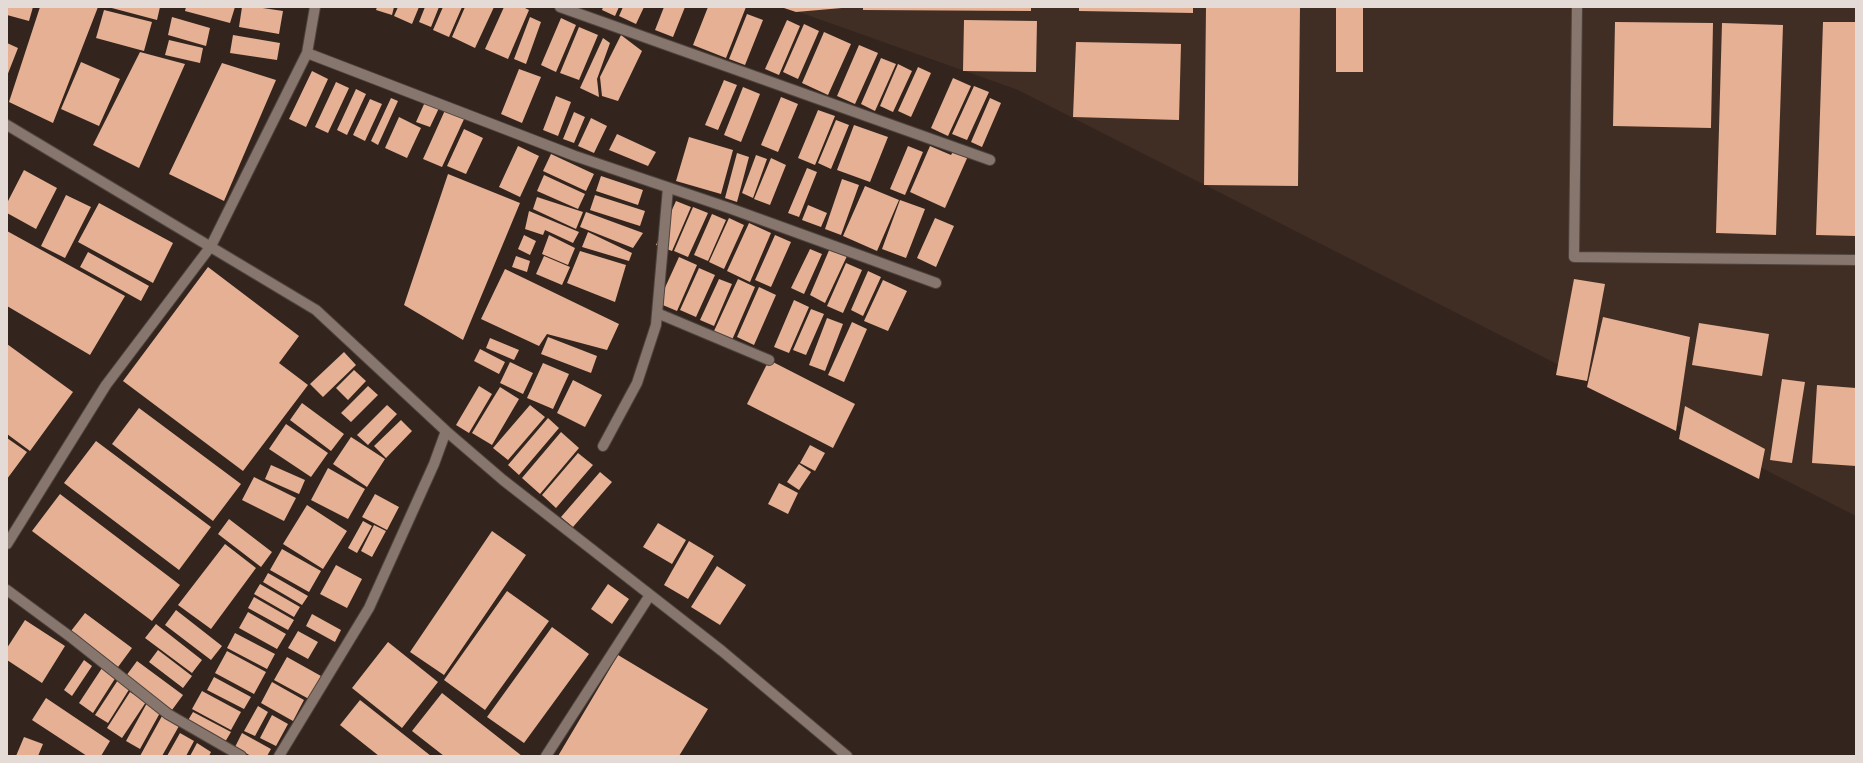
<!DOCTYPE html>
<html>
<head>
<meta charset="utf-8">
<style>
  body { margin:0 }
  #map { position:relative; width:1863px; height:763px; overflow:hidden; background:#33251e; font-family:Lato,sans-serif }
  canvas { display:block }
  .frame { position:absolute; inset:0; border:8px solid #e4dbd6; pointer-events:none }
</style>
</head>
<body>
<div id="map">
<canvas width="1863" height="763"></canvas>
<div class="frame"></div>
</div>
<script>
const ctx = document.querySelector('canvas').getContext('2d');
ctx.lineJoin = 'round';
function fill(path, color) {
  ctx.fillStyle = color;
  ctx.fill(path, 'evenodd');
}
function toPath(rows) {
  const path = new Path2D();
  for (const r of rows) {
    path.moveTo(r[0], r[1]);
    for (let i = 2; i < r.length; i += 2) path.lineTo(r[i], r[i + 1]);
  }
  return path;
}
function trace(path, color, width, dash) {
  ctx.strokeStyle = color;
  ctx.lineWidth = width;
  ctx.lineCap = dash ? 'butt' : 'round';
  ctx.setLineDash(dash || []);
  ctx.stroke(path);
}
const built = toPath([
  [785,7,1856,7,1856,516,1018,90]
]);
const building = toPath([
  [7,7,33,7,29,21,7,15],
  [40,7,98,7,53,123,9,102],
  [108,7,160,7,157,20],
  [186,7,235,7,230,23,185,11],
  [242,7,256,7,283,11,279,34,239,27],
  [377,7,394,7,392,15,376,10],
  [398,7,419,7,412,24,394,16],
  [425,7,439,7,431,27,419,22],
  [443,7,462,7,449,37,433,30],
  [465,7,494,7,475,48,452,37],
  [504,7,523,7,529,10,508,59,485,49],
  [603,7,619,7,615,16,602,10],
  [623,7,644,7,636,24,619,16],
  [664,7,685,7,673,37,655,30],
  [708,7,746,7,726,58,693,45],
  [781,7,842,7,842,8,796,12],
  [863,7,1031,7,1031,11,863,10],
  [1079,7,1193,7,1193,13,1079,11],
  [1206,7,1300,7,1298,186,1204,185],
  [1336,7,1363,7,1363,72,1336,72],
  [104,10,152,22,144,51,96,38],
  [747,14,763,20,745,65,729,59],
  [172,17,210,28,206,46,168,35],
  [530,17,541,22,526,64,514,59],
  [561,18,576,25,556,72,541,65],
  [787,20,800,26,779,75,765,69],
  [964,20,1037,21,1036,72,963,71],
  [1615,22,1713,23,1711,128,1613,126],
  [1823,22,1856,22,1856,236,1816,235],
  [1722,23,1783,25,1776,235,1716,233],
  [804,24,819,31,798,79,783,72],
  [579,27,598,35,579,80,560,73],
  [824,32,851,44,828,95,802,83],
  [233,35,280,43,277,60,230,53],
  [621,35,642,51,618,101,602,96,600,77],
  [603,38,610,43,597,79,599,97,580,88],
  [169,40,203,48,200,63,165,55],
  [1076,42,1181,44,1179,120,1073,117],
  [7,43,18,48,7,76],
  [859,45,878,53,855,104,837,96],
  [140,52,185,64,139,168,93,145],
  [881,58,896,64,875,111,861,104],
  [81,62,120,79,99,126,61,109],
  [222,63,276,80,224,201,169,174],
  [898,64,912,71,893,112,880,106],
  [918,67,931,73,911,117,898,111],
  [519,69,541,77,522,123,501,114],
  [312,71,328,79,306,127,289,119],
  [953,78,971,86,948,136,931,128],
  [724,80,737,85,718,130,705,125],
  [336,82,349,88,328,133,315,127],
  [974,86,989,92,967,140,952,134],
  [743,87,760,94,741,142,724,135],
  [356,89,366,94,347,135,337,130],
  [556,96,571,102,558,136,543,130],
  [781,97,798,104,778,152,761,145],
  [391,98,398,101,378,145,371,141],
  [990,98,1001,103,982,147,971,142],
  [370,99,382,104,365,141,353,135],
  [425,102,439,108,430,127,416,122],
  [446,108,465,117,442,167,423,159],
  [818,110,835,116,815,165,798,158],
  [574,112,585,117,574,143,563,139],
  [399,117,421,128,407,158,385,148],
  [591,118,607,126,594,153,578,146],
  [836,120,849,125,831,169,818,163],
  [854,125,888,137,870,182,837,170],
  [464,129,483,138,466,174,447,166],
  [617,134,656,152,648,166,609,150],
  [689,137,733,150,721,194,676,181],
  [518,146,539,156,520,197,499,187],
  [908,146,923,152,905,195,890,189],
  [930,146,951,155,954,150,968,156,945,208,910,192],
  [737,153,749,157,737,202,725,198],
  [551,154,594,174,586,191,543,171],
  [756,155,767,159,753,198,742,193],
  [771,158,786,165,770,205,754,199],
  [807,168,817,172,799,217,788,213],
  [24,170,57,188,36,229,7,213,7,203],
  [448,174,520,203,463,340,404,305],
  [544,175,585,194,578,209,537,191],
  [601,176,643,190,638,205,596,191],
  [842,179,859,185,841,235,825,229],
  [865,186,899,200,877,251,843,236],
  [66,195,91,207,65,258,41,246],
  [595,195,645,211,640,226,590,210],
  [537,197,583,212,576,229,533,209],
  [900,200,925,209,906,258,882,249],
  [676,201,691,207,672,251,656,245],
  [99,203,173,243,153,283,78,242],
  [808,205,827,213,821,227,802,220],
  [693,207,708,213,688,257,674,251],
  [529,211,579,232,573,243,545,230,543,235,525,229],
  [586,212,643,233,633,248,580,227],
  [712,214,726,220,708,261,694,255],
  [729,218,744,225,724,269,709,262],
  [935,218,954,226,936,267,917,258],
  [749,223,771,233,750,282,727,271],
  [7,231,125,296,90,355,7,306],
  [588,232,632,253,629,261,582,247],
  [524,235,536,241,530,255,518,249],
  [549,235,575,248,568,265,542,254],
  [775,235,791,242,771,287,755,280],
  [830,248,847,256,825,303,810,295],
  [810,249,822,254,804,294,791,288],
  [580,251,626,265,615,302,567,283],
  [88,252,149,286,141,301,80,267],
  [516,256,530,261,527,272,512,267],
  [544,256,570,267,562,285,536,274],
  [679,257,697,265,677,311,658,303],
  [846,263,862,270,843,313,827,306],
  [208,267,299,336,279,363,308,385,243,471,123,381],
  [699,268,715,275,696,317,680,310],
  [505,269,619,324,607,350,547,334,539,346,481,319],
  [868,271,881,277,863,316,851,310],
  [719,279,732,284,714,326,700,320],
  [738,279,755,287,732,340,714,331],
  [1574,279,1605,284,1587,381,1556,375],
  [883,280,907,291,888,331,864,321],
  [759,287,776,295,754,345,737,337],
  [794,300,809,307,789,353,774,347],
  [811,309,824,314,806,355,793,350],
  [1603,317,1690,337,1676,431,1587,387],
  [827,318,843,324,825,371,809,365],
  [852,322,867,329,844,382,828,375],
  [1699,323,1769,334,1762,376,1692,365],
  [548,337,597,356,591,373,541,354],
  [490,338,519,350,514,360,486,348],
  [7,344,73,392,30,451,7,434],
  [480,349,505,362,499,374,474,361],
  [344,352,356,365,323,397,310,384],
  [769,360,855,404,833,448,747,404],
  [510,362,533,373,523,394,500,383],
  [543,363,569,374,553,409,527,398],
  [354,370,366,381,348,400,336,388],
  [1782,379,1805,382,1792,463,1770,460],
  [573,380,602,395,585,427,557,413],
  [1817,385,1856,388,1856,466,1812,463],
  [368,386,378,395,351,422,341,413],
  [479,386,492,394,469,433,456,425],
  [500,387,519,399,492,445,472,433],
  [302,403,344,434,331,451,290,420],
  [387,405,397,414,368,445,357,435],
  [530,405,545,417,508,460,493,448],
  [1685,406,1765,449,1759,479,1679,439],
  [139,408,241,484,213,521,112,444],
  [548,418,559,428,519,475,508,465],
  [401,420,412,431,386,458,374,446],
  [286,424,328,453,311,477,269,449],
  [561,432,579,448,540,494,522,478],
  [351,437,385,459,367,487,333,464],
  [7,438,27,452,7,479],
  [96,441,211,527,179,570,64,483],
  [810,445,825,453,815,471,800,463],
  [578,453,593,465,556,508,542,495],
  [799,464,811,472,799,490,787,482],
  [271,465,305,480,299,494,265,479],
  [328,468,365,489,348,519,311,500],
  [600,472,612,482,573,527,561,517],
  [254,477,296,498,284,521,242,500],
  [779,483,798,493,788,514,768,504],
  [60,494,180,585,152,621,32,531],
  [375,494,399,507,387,530,362,517],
  [307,505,347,531,323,569,283,544],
  [229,519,272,552,261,567,218,534],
  [363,521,372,526,357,553,348,548],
  [658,523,686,540,672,564,643,547],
  [374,525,386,531,372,557,361,551],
  [492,531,526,555,444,675,410,652],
  [689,541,714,556,688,599,664,585],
  [225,544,256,568,211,629,178,605],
  [282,549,321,571,309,592,270,570],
  [336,565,362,579,347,608,320,594],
  [717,566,746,585,720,625,691,607],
  [268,573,308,596,302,605,263,582],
  [260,584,300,607,294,617,254,594],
  [608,584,629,599,612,624,591,609],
  [507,591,549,621,485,710,444,680],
  [254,597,294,620,288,630,248,608],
  [176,610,222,646,211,660,165,625],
  [248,612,286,634,277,649,239,628],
  [85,613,132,648,118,667,71,631],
  [312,614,341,630,335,642,306,626],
  [25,620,65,646,42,683,7,660,7,648],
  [156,624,202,660,192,673,145,638],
  [552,627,589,654,524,743,487,717],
  [298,631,318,642,308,659,288,648],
  [235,633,275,654,267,669,227,648],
  [388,642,438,682,402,728,352,688],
  [158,650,192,676,183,688,149,662],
  [227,651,266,672,254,694,215,673],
  [618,655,708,709,679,756,558,756],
  [287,657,321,676,309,699,274,680],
  [84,660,92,666,72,696,64,690],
  [137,661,183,695,172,710,126,676],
  [102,668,116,677,93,713,79,703],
  [214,677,251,697,244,709,207,690],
  [118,680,130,688,108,723,95,715],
  [272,682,304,700,293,721,261,703],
  [202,691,241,712,231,730,192,709],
  [130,692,146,702,122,738,107,728],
  [442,693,522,756,444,756,412,731],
  [46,698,110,741,101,756,87,756,32,720],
  [360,700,431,756,379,756,340,725],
  [147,703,161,711,140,749,126,741],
  [258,706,268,712,255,736,244,731],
  [193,712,231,732,225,742,187,722],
  [272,715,288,724,276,746,260,738],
  [162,716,179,726,162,756,140,756],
  [180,733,194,741,186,756,167,756],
  [242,733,271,749,267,756,251,756,235,747],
  [24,737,43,744,38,756,16,756],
  [197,743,211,752,209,756,190,756]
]);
const minor = toPath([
  [560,7,990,160],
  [1577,7,1574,257,1856,260],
  [307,53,575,156,729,208,936,283],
  [7,125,316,310,446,431,503,480,722,651,847,756],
  [657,313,769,360],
  [603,446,637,383,656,325,668,188],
  [7,544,106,385,211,246,307,53,315,7],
  [7,590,72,638,168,714,241,756],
  [279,756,369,608,434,464,446,431],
  [546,756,650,595]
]);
fill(built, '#402d23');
fill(building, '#e5b093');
trace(minor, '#4f433e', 12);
trace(minor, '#86766d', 10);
</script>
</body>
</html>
